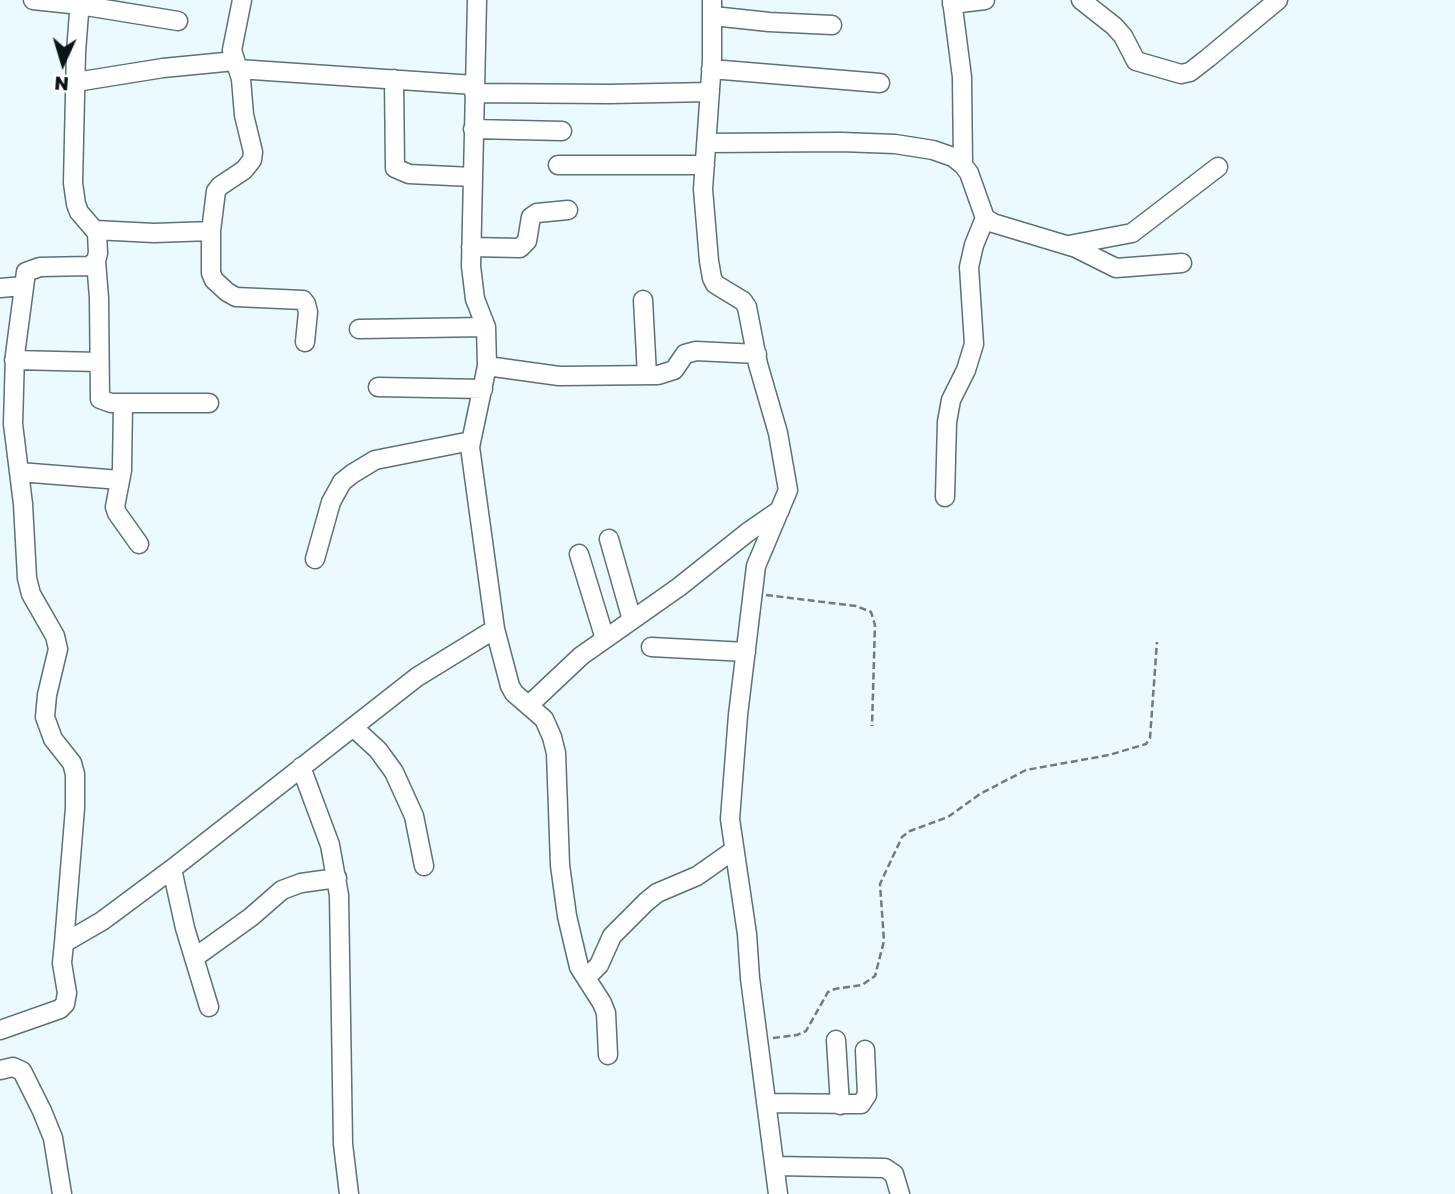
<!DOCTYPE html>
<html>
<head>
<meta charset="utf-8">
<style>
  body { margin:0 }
  #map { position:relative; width:1455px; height:1194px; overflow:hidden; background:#eafafe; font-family:"Golos Text",sans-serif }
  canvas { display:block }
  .north { position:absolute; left:28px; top:28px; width:70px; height:70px; -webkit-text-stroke:5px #fff; paint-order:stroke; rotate:184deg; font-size:19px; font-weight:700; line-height:28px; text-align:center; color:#0a1416 }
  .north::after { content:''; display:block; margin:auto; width:24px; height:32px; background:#0a1416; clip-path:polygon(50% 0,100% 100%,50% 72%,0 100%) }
</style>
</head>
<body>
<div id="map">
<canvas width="1455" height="1194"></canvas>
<div class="north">N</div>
</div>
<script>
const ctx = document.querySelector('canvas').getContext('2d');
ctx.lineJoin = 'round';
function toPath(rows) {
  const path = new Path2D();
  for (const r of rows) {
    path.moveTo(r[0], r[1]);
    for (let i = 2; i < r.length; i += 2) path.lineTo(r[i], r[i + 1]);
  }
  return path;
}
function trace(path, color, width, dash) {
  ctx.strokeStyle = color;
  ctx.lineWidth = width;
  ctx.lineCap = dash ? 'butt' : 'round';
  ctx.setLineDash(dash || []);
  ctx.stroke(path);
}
const path = toPath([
  [766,595,856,606,871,612,875,625,872,726],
  [773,1038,797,1035,806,1031,828,992,835,989,862,985,875,976,884,941,880,884,902,837,910,831,948,817,980,794,1026,770,1109,755,1146,744,1150,738,1157,642]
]);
const minor = toPath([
  [33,0,80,5,178,21],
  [712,0,712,61,703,189,709,261,712,278,715,284,743,301,747,307,758,364,778,433,788,490,756,566,738,715,730,819,747,934,750,978,778,1194],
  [952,0,962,77,963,165],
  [1081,0,1114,26,1123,36,1136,61,1181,74,1190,72,1208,58,1278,0],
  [952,4,985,0],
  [713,16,769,22,832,25],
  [238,69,474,85],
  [711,69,880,83],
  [394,79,395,168,409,174,472,177],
  [76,82,163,68,235,61],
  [474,93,609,94,710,92],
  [473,129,562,131],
  [707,143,841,142,895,144,933,150,953,157,963,165,969,173,985,218,993,223,1076,248,1116,268,1182,263],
  [558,165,705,165],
  [95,230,154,233,211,231,216,191,220,186,244,170,252,160,253,152,244,115,241,79,232,50,242,0],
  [211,231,211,273,214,280,227,292,236,297,303,300,306,304,308,312,305,342],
  [1069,245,1132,233,1218,167],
  [471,247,520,248,527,241,531,217,537,213,568,210],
  [96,261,99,298,100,399,111,403,209,403],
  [0,288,23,286],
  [643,300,647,375],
  [359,329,486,327],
  [14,360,98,362],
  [487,366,559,376,658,375,674,370,685,354,696,351,757,354],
  [378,387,483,389],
  [123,403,122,470,115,507,117,513,139,544],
  [19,472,120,480],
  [945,497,947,422,951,400,966,370,974,344,969,267,974,245,985,218],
  [609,539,632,620],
  [579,554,605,639],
  [315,559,331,502,342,482,352,474,375,460,471,441],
  [495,629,510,686,514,693,544,719,552,737,556,753,560,865,567,916,579,967,602,1003,606,1013,608,1055],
  [651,647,746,652],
  [529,705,581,656,679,587,748,532,780,510],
  [353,727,378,750,394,772,414,816,424,866],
  [301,767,330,845,339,895,343,1144,349,1194],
  [172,869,185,928,209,1007],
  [64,943,75,808,75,774,72,763,53,739,45,717,47,695,58,649,55,636,31,594,27,578,23,504,13,424,15,355,26,272,40,267,89,266,96,261,98,253,97,233,79,212,76,204,73,183,76,52,80,0],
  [194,958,251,917,282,890,301,883,337,878],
  [586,978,599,965,612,936,646,902,657,893,697,876,734,850],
  [0,1030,60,1009,65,1004,67,993,62,963,64,943,102,921,172,869,417,677,495,629,470,447,487,366,486,327,475,299,471,266,477,0],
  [836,1040,840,1105],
  [0,1070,13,1067,22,1071,42,1111,53,1138,62,1194],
  [766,1103,861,1104,867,1095,865,1050],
  [775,1166,885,1168,894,1174,900,1194]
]);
trace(minor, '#5a7278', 21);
trace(path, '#6f7c7e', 2.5, [7, 3.5]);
trace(minor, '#fff', 18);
</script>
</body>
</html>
